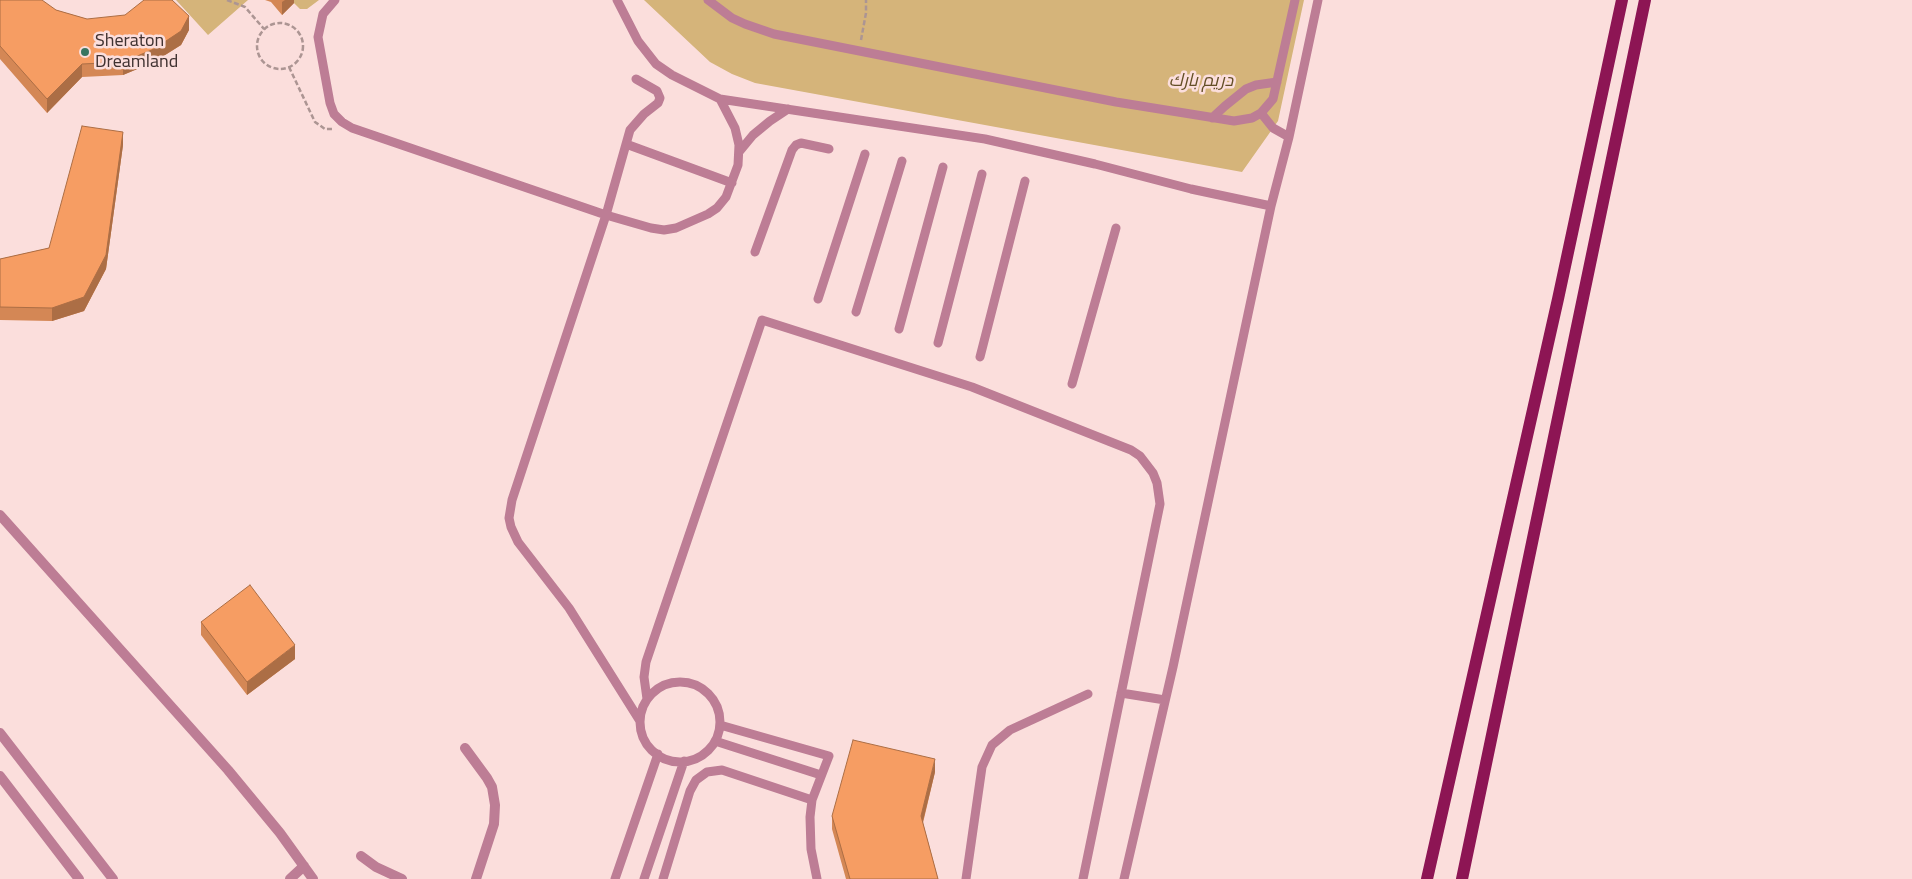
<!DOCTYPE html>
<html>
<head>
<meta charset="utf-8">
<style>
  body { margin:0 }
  canvas { display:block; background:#fbdedc }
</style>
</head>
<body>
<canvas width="1912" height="879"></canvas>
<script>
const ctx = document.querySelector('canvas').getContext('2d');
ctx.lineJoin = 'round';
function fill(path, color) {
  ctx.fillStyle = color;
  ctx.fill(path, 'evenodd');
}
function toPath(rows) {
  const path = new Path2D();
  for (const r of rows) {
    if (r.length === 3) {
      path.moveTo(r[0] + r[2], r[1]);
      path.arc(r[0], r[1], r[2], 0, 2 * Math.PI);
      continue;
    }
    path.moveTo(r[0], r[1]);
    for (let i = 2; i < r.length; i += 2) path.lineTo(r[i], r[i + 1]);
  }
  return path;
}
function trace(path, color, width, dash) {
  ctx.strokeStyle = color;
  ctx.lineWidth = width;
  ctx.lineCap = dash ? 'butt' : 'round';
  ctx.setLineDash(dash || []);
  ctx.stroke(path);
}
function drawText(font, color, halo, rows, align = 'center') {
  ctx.font = font + ' Georgia,Cairo,serif';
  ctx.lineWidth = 5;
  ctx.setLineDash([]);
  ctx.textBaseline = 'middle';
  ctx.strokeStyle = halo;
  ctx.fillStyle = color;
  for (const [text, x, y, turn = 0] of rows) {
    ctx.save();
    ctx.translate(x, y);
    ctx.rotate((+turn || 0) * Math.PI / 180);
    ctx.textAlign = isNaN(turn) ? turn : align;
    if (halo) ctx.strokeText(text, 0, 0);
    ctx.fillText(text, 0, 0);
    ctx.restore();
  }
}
const green = toPath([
  [176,0,248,0,208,35],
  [291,0,319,0,307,9,300,9],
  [644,0,1304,0,1278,121,1242,172,755,83,732,74,710,62]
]);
const path = toPath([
  [227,0,245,7,264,29],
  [280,46,23],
  [861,40,866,13,866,0],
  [289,67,315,122,325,129,333,129]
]);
const lane = toPath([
  [335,0,323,14,318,37,330,103,334,114,342,122,352,128,606,215,651,228,664,230,676,228,708,214,717,208,726,197,738,165,739,145,735,128,720,99],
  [617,0,638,41,656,64,672,75,720,99,985,139,1095,164,1191,189,1271,206],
  [708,0,732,18,745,24,774,34,1116,102,1234,121,1252,118,1261,113,1273,99,1295,0],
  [636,79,657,91,660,98,658,103,644,114,630,130,606,215,512,500,509,518,511,527,518,542,569,608,640,721],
  [1261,113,1273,128,1289,137],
  [1212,118,1225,106,1246,89,1256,85,1277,82],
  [626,144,732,183],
  [739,152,753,135,770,121,788,109],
  [755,252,792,150,796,145,801,143,829,149],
  [818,299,865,154],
  [856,312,902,161],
  [899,329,943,167],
  [938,343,982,174],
  [980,357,1025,181],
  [1072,384,1116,228],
  [680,722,40],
  [1121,693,1165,700],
  [647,699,644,677,646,662,762,320,972,387,1131,450,1140,456,1153,473,1157,483,1160,504,1083,879],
  [720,725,829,756,812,800,810,817,811,849,817,879],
  [715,741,821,775],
  [615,879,658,754],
  [644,879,684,761],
  [663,879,690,791,696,780,707,772,722,770,812,800],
  [966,879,982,767,992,745,1010,730,1088,694],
  [1124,879,1173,667,1271,206,1289,137,1318,0]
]);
const street = toPath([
  [0,515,228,770,280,833,313,879],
  [0,733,113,879],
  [465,748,487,778,492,787,495,805,494,824,476,879],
  [0,776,79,879],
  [361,856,376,867,402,879],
  [290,879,304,866]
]);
const primary = toPath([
  [1427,879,1558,299,1622,0],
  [1462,879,1645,0]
]);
const wall = toPath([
  [0,0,56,10,87,19,189,30,181,45,154,62,123,75,82,77,47,113,0,59],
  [265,0,294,0,294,3,282,15,271,2],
  [123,145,106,269,84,311,52,321,0,320,0,259,49,248],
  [201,622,295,659,247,695,201,635],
  [935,772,923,823,938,879,846,879,832,829,832,816]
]);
const shadedWall = toPath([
  [285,0,294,0,294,3,282,15,282,2],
  [189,16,189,30,181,45,154,62,123,75,123,62],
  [82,64,82,77,47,113,47,99],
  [123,132,123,145,106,269,84,311,52,321,52,308],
  [295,645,295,659,247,695,247,682],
  [935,759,935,772,921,829,921,816]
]);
const building = toPath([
  [0,0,42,0,56,10,87,19,125,15,144,0,172,0,189,16,181,31,154,49,123,62,82,64,47,99,0,46,0,0],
  [82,126,123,132,106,255,84,297,52,308,0,307,0,259,49,248,82,126],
  [250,585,295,645,247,682,201,622,250,585],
  [853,740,935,759,921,816,938,879,850,879,832,816,853,740]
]);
const markers = [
  [85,52,5,"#397560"]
];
const poiNames = [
  ["Sheraton",95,42],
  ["Dreamland",95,63]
];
const parkNames = [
  ["دريم بارك",1201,82]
];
fill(green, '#d5b47a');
trace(path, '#ac9593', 2.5, [5, 2.5]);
trace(lane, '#bd7d95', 9);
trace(street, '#bd7d95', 10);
trace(primary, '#8d1554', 12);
fill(wall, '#d48755');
fill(shadedWall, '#ac6e45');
fill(building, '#f69d63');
trace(building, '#ac6e45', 1);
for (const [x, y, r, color] of markers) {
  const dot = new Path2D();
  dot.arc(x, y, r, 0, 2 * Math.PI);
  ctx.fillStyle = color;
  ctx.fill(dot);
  trace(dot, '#fbdedc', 2);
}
drawText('18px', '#403231', '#fbdedc', poiNames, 'left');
drawText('italic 18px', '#644f26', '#fbdedc', parkNames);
</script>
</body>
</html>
